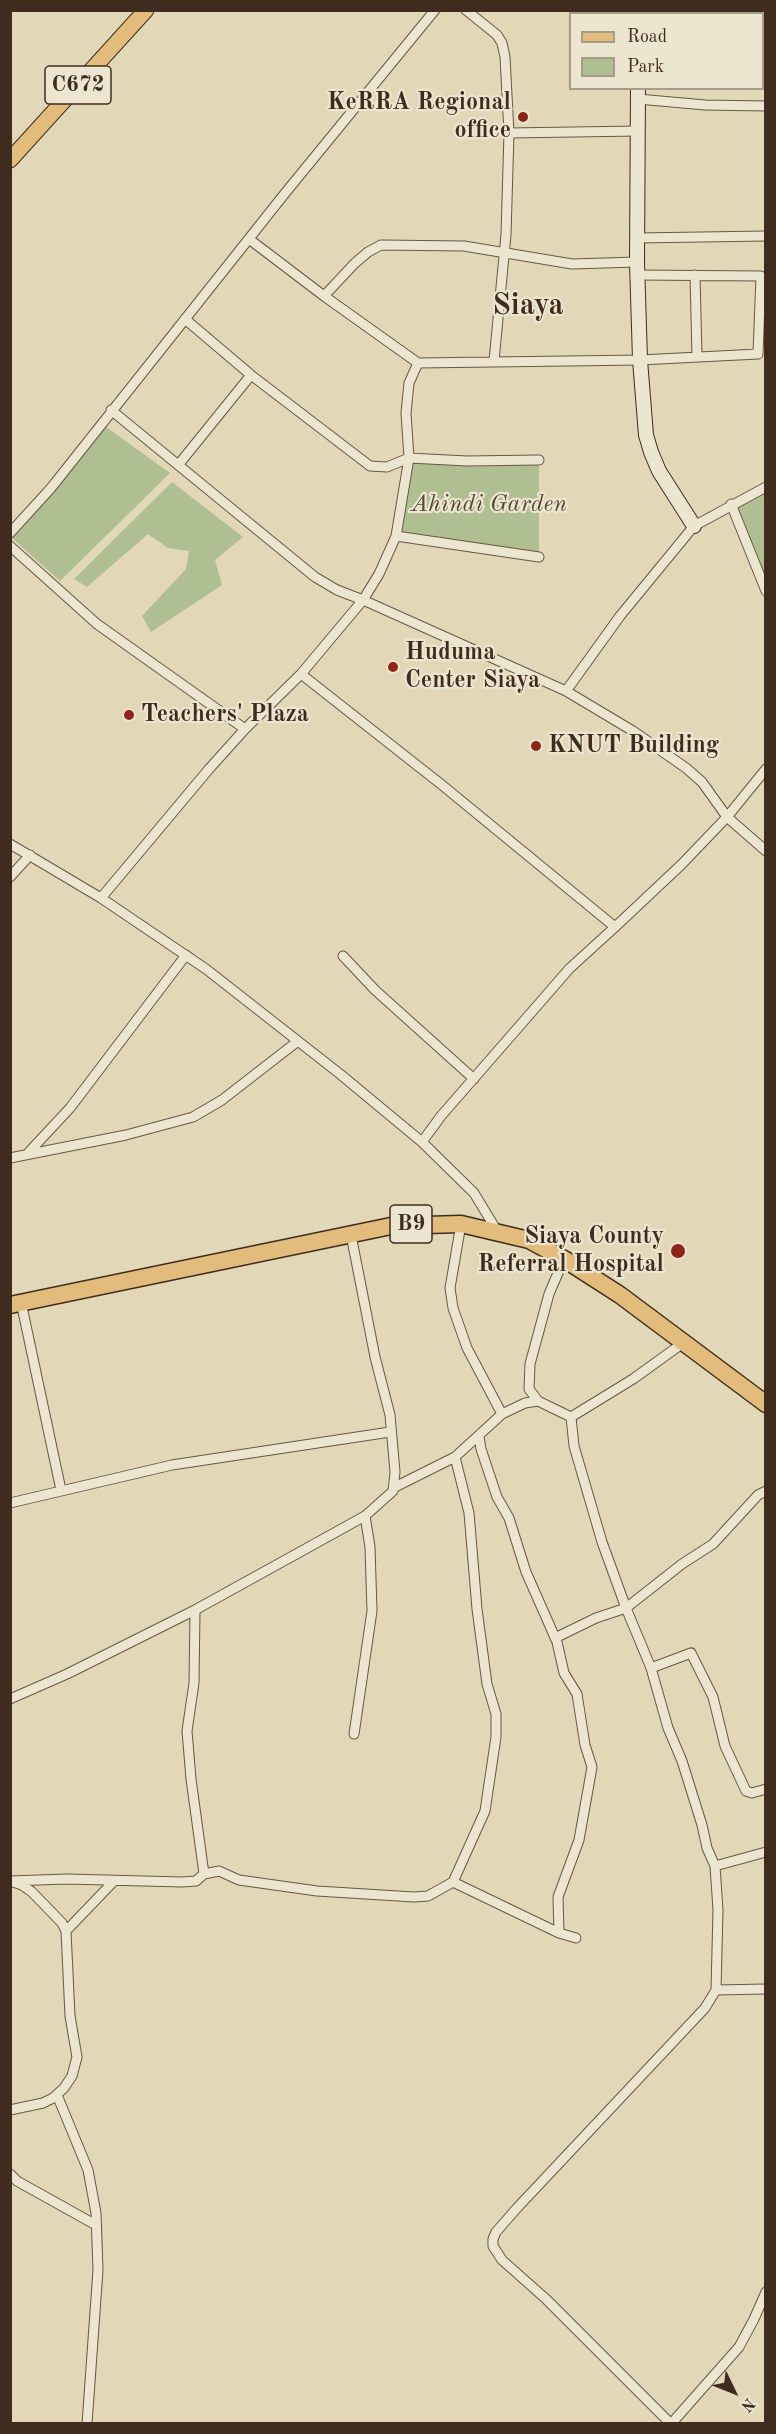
<!DOCTYPE html>
<html>
<head>
<meta charset="utf-8">
<style>
  body { margin:0 }
  #map { position:relative; width:776px; height:2434px; overflow:hidden; background:#e2d7b7; font-family:"Old Standard TT",serif }
  canvas { display:block }
  .frame { position:absolute; inset:0; border:12px solid #402c1e; pointer-events:none }
  .legend { position:absolute; left:569px; top:12px; width:195px; height:78px; box-sizing:border-box; background:#ece5d0; border:2px solid #a79b89; margin:0; padding:8px 10px; list-style:none; font-size:18px; color:#402c1e }
  .legend li { display:flex; align-items:center; gap:12px; height:30px }
  .legend b { width:30px; border:2px solid #a79b89 }
  .north { position:absolute; left:704px; top:2362px; width:60px; height:60px; -webkit-text-stroke:4px #ece5d0; paint-order:stroke; rotate:133deg; font-size:16px; font-weight:700; line-height:24px; text-align:center; color:#402c1e }
  .north::after { content:''; display:block; margin:auto; width:21px; height:27px; background:#402c1e; clip-path:polygon(50% 0,100% 100%,50% 72%,0 100%) }
</style>
</head>
<body>
<div id="map">
<canvas width="776" height="2434"></canvas>
<div class="frame"></div>
<ul class="legend">
<li><b style="height:8px;background:#e1bc7c"></b>Road</li>
<li><b style="height:16px;background:#afbf91"></b>Park</li>
</ul>
<div class="north">N</div>
</div>
<script>
const ctx = document.querySelector('canvas').getContext('2d');
ctx.lineJoin = 'round';
function fill(path, color) {
  ctx.fillStyle = color;
  ctx.fill(path, 'evenodd');
}
function toPath(rows) {
  const path = new Path2D();
  for (const r of rows) {
    path.moveTo(r[0], r[1]);
    for (let i = 2; i < r.length; i += 2) path.lineTo(r[i], r[i + 1]);
  }
  return path;
}
function trace(path, color, width, dash) {
  ctx.strokeStyle = color;
  ctx.lineWidth = width;
  ctx.lineCap = dash ? 'butt' : 'round';
  ctx.setLineDash(dash || []);
  ctx.stroke(path);
}
function drawText(font, color, halo, rows, align = 'center') {
  ctx.font = font + ' "Old Standard TT",serif';
  ctx.lineWidth = 4.5;
  ctx.setLineDash([]);
  ctx.textBaseline = 'middle';
  ctx.strokeStyle = halo;
  ctx.fillStyle = color;
  for (const [text, x, y, turn = 0] of rows) {
    ctx.save();
    ctx.translate(x, y);
    ctx.rotate((+turn || 0) * Math.PI / 180);
    ctx.textAlign = isNaN(turn) ? turn : align;
    if (halo) ctx.strokeText(text, 0, 0);
    ctx.fillText(text, 0, 0);
    ctx.restore();
  }
}
const green = toPath([
  [102,424,170,473,60,581,12,538],
  [409,458,539,460,539,557,401,537],
  [172,482,243,537,215,560,222,585,151,632,142,616,186,569,189,551,168,548,148,534,87,587,74,579],
  [765,493,765,585,733,509]
]);
const minor = toPath([
  [466,10,497,35,502,43,505,57,509,133,506,235,494,361],
  [638,99,705,105,766,106],
  [509,133,638,131],
  [637,238,766,236],
  [249,239,324,296,418,363],
  [695,275,697,357],
  [324,296,355,263,368,252,381,245,464,246,572,264,637,262],
  [185,319,251,375,370,466,387,467,409,458,467,461,539,460],
  [111,410,315,577,337,590,363,600,379,574,396,536,409,458,406,413,409,383,418,363,640,360,758,354,761,276,637,275],
  [179,464,251,375],
  [731,504,766,591],
  [10,533,51,488,286,192,435,10],
  [396,536,539,557],
  [10,546,97,624,245,729],
  [301,674,442,785,615,927,569,969,543,999,441,1116,422,1142,474,1193,497,1231],
  [566,691,633,731,686,768,702,782,727,817,766,851],
  [10,844,101,898,206,969,340,1074,422,1142],
  [10,877,30,855],
  [101,898,209,769,245,729,301,674,363,600,566,691,620,616,694,526,766,487],
  [615,927,681,865,727,817,766,769],
  [343,956,375,990,474,1079],
  [29,1152,70,1108,186,955],
  [10,1158,126,1135,193,1117,222,1100,298,1041],
  [461,1224,450,1288,453,1308,467,1348,502,1414],
  [21,1302,61,1490],
  [538,1401,529,1389,530,1364,549,1294,564,1259],
  [571,1417,633,1379,683,1343],
  [479,1437,481,1449,497,1497,509,1518,526,1572,557,1642,564,1673,577,1694,585,1745,592,1767,579,1840,558,1897,559,1933],
  [395,1487,455,1457,502,1414,525,1403,538,1401,571,1417,574,1446,602,1542,626,1608,651,1668,668,1728,682,1761,702,1825,707,1848,715,1866,718,1910,716,1990,705,2008,517,2208,496,2232,493,2239,493,2246,502,2260,546,2299,671,2424],
  [10,1503,172,1465,390,1432],
  [195,1610,194,1683,187,1731,191,1779,204,1874],
  [555,1638,596,1618,626,1608,682,1564,713,1544,758,1495,766,1491],
  [651,1668,691,1653,713,1697,725,1746,746,1791,752,1793,766,1789],
  [10,1699,67,1674,195,1610,365,1516,393,1491,395,1472,390,1415,375,1357,351,1235],
  [354,1734,372,1611,370,1547,365,1516],
  [715,1866,766,1852],
  [10,1881,67,1879,182,1882,196,1881,204,1874,219,1871,239,1880,317,1891,414,1897,428,1896,453,1882,485,1811,496,1737,496,1714,487,1684,477,1609,469,1513,455,1457],
  [453,1882,559,1933,576,1938],
  [66,1931,114,1881],
  [716,1990,766,1989],
  [57,2095,88,2170,96,2213,98,2270,87,2424],
  [10,2110,43,2103,53,2098,64,2088,72,2076,77,2057,70,2016,66,1931,62,1923,32,1892,22,1885,13,1882],
  [10,2174,17,2181,96,2225],
  [671,2424,739,2347,754,2319,766,2292]
]);
const secondary = toPath([
  [638,14,638,10],
  [638,88,637,262,640,360,646,435,651,452,659,471,694,526]
]);
const primary = toPath([
  [10,160,146,10]
]);
const trunk = toPath([
  [10,1305,391,1226,461,1224,529,1240,564,1259,620,1295,766,1404]
]);
const markers = [
  [523,117,6,"#8f2418"],
  [393,667,6,"#8f2418"],
  [129,715,6,"#8f2418"],
  [536,746,6,"#8f2418"],
  [678,1251,8,"#8f2418"]
];
const shields = [
  [78,85,66],
  [411,1224,42]
];
const shieldNames = [
  ["C672",78,85],
  ["B9",411,1224]
];
const poiNames = [
  ["KeRRA Regional",511,103,"right"],
  ["office",511,131,"right"],
  ["Huduma",405,653],
  ["Center Siaya",405,681],
  ["Teachers' Plaza",141,715],
  ["KNUT Building",548,746],
  ["Siaya County",664,1237,"right"],
  ["Referral Hospital",664,1265,"right"]
];
const parkNames = [
  ["Ahindi Garden",489,505]
];
const districtNames = [
  ["Siaya",528,306]
];
fill(green, '#afbf91');
trace(minor, '#685744', 11);
trace(secondary, '#402c1e', 16);
trace(primary, '#402c1e', 17);
trace(trunk, '#402c1e', 19);
trace(minor, '#ece5d0', 9);
trace(secondary, '#ece5d0', 14);
trace(primary, '#e1bc7c', 15);
trace(trunk, '#e1bc7c', 16);
for (const [x, y, r, color] of markers) {
  const dot = new Path2D();
  dot.arc(x, y, r, 0, 2 * Math.PI);
  ctx.fillStyle = color;
  ctx.fill(dot);
  trace(dot, '#ece5d0', 2);
}
for (const [x, y, w] of shields) {
  const box = new Path2D();
  box.roundRect(x - w / 2, y - 19, w, 38, 4.5);
  ctx.fillStyle = '#ece5d0';
  ctx.fill(box);
  trace(box, '#402c1e', 1.5);
}
drawText('bold 22px', '#402c1e', null, shieldNames);
drawText('bold 24px', '#402c1e', '#ece5d0', poiNames, 'left');
drawText('italic 24px', '#564935', '#ece5d0', parkNames);
drawText('bold 30px', '#402c1e', '#ece5d0', districtNames);
</script>
</body>
</html>
